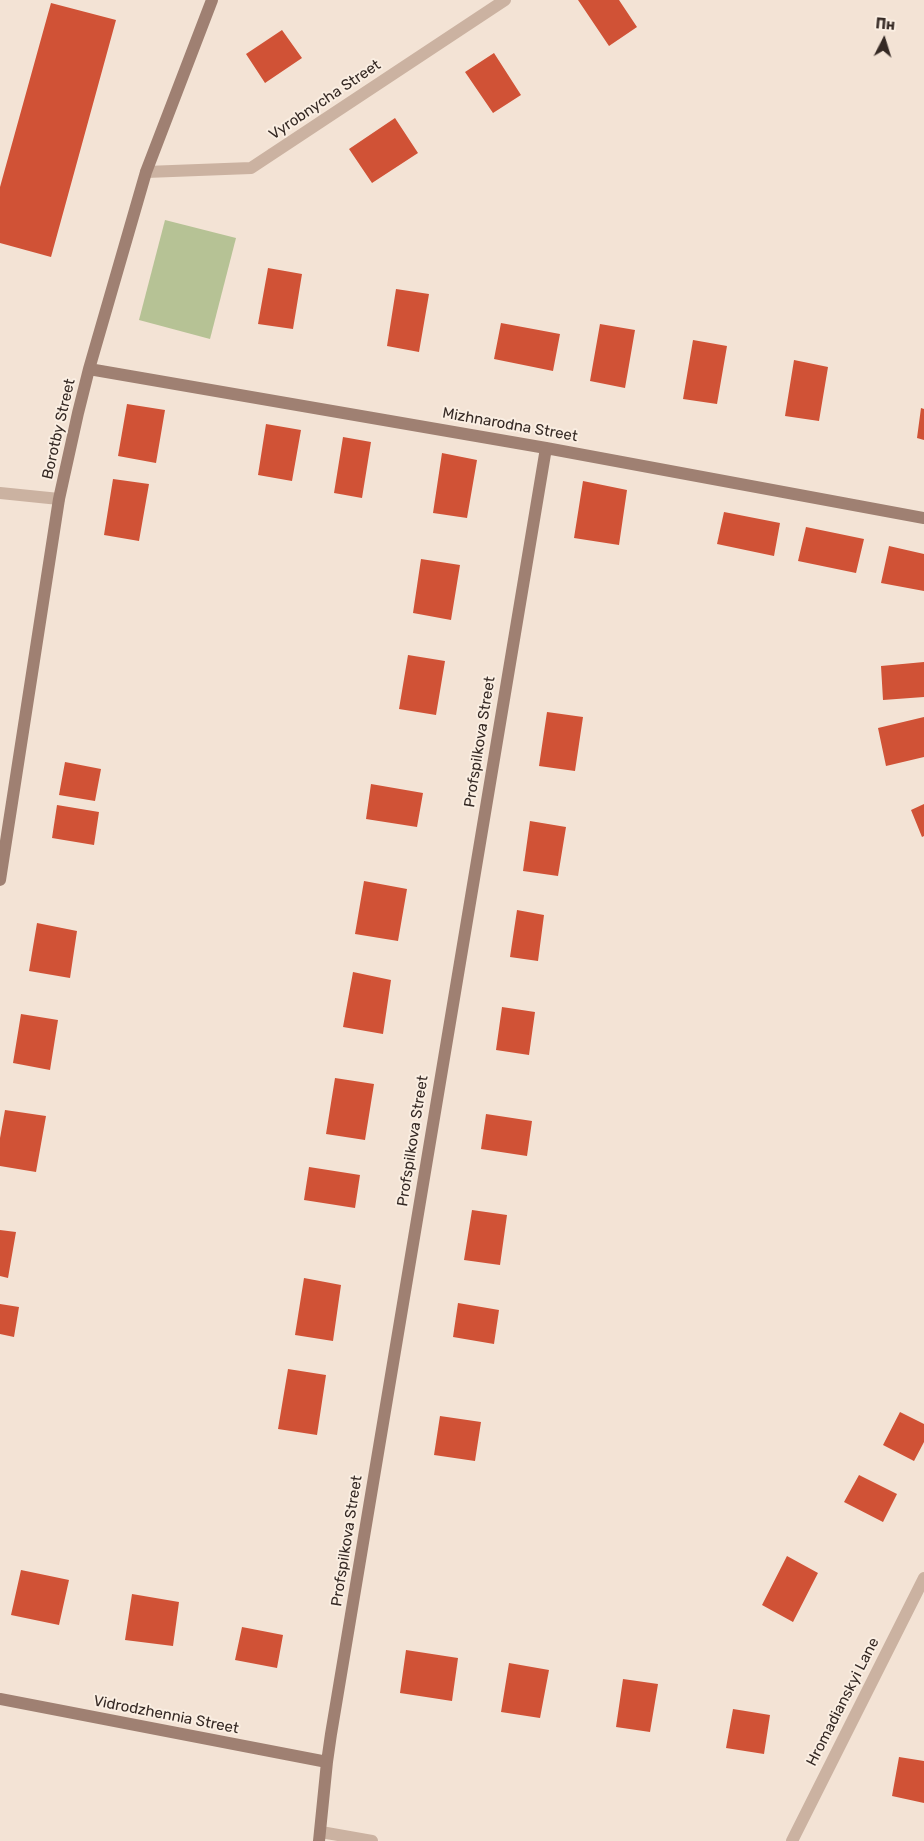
<!DOCTYPE html>
<html>
<head>
<meta charset="utf-8">
<style>
  body { margin:0 }
  #map { position:relative; width:924px; height:1841px; overflow:hidden; background:#f3e3d5; font-family:Rubik,sans-serif }
  canvas { display:block }
  .north { position:absolute; left:859px; top:15px; width:50px; height:50px; -webkit-text-stroke:4px #faeee2; paint-order:stroke; rotate:5deg; font-size:14px; font-weight:700; line-height:20px; text-align:center; color:#352924 }
  .north::after { content:''; display:block; margin:auto; width:18px; height:22px; background:#352924; clip-path:polygon(50% 0,100% 100%,50% 72%,0 100%) }
</style>
</head>
<body>
<div id="map">
<canvas width="924" height="1841"></canvas>
<div class="north">Пн</div>
</div>
<script>
const ctx = document.querySelector('canvas').getContext('2d');
ctx.lineJoin = 'round';
function fill(path, color) {
  ctx.fillStyle = color;
  ctx.fill(path, 'evenodd');
}
function toPath(rows) {
  const path = new Path2D();
  for (const r of rows) {
    path.moveTo(r[0], r[1]);
    for (let i = 2; i < r.length; i += 2) path.lineTo(r[i], r[i + 1]);
  }
  return path;
}
function trace(path, color, width, dash) {
  ctx.strokeStyle = color;
  ctx.lineWidth = width;
  ctx.lineCap = dash ? 'butt' : 'round';
  ctx.setLineDash(dash || []);
  ctx.stroke(path);
}
function drawText(font, color, halo, rows, align = 'center') {
  ctx.font = font + ' Rubik,sans-serif';
  ctx.lineWidth = 4;
  ctx.setLineDash([]);
  ctx.textBaseline = 'middle';
  ctx.strokeStyle = halo;
  ctx.fillStyle = color;
  for (const [text, x, y, turn = 0] of rows) {
    ctx.save();
    ctx.translate(x, y);
    ctx.rotate((+turn || 0) * Math.PI / 180);
    ctx.textAlign = isNaN(turn) ? turn : align;
    if (halo) ctx.strokeText(text, 0, 0);
    ctx.fillText(text, 0, 0);
    ctx.restore();
  }
}
const green = toPath([
  [165,220,236,238,210,339,139,320]
]);
const building = toPath([
  [578,0,619,0,637,27,609,46],
  [51,3,116,20,51,257,0,243,0,187],
  [282,30,302,58,265,83,246,54],
  [494,53,521,95,493,113,465,72],
  [395,118,418,153,372,183,349,149],
  [268,268,302,274,293,329,258,324],
  [396,289,429,294,419,352,387,346],
  [501,323,560,334,553,371,494,359],
  [600,324,635,330,625,388,590,381],
  [693,340,727,346,717,404,683,399],
  [794,360,828,367,819,421,785,416],
  [127,404,165,410,156,463,118,456],
  [921,408,924,409,924,440,917,438],
  [266,424,301,430,292,481,258,475],
  [343,437,371,442,362,498,334,493],
  [442,453,477,460,467,518,433,513],
  [113,479,149,484,139,541,104,535],
  [583,481,627,490,619,545,574,538],
  [724,512,780,523,774,556,717,544],
  [806,527,864,539,856,573,798,561],
  [889,546,924,554,924,591,881,583],
  [421,559,460,565,451,620,413,613],
  [408,655,445,661,436,715,399,709],
  [924,662,924,697,883,700,881,666],
  [547,712,583,717,575,771,539,766],
  [924,717,924,757,886,766,878,728],
  [65,762,101,769,95,801,59,795],
  [371,784,423,793,417,827,366,819],
  [924,804,924,836,922,837,911,810],
  [57,805,99,812,94,845,52,838],
  [530,821,566,827,558,876,523,871],
  [364,881,407,889,398,941,355,934],
  [517,910,544,915,538,961,510,957],
  [37,923,77,931,70,978,29,971],
  [353,972,391,980,383,1034,343,1027],
  [502,1007,535,1012,529,1055,496,1050],
  [21,1014,58,1020,50,1070,13,1063],
  [335,1078,374,1084,365,1140,326,1134],
  [5,1110,46,1116,36,1172,0,1166,0,1138],
  [486,1114,532,1121,527,1156,481,1149],
  [309,1167,360,1175,355,1208,304,1200],
  [472,1210,507,1215,500,1265,464,1260],
  [0,1230,16,1232,8,1278,0,1276],
  [304,1278,341,1285,333,1341,295,1335],
  [458,1303,499,1310,494,1344,453,1337],
  [0,1304,19,1307,14,1337,0,1334],
  [288,1369,326,1375,317,1435,278,1429],
  [900,1412,924,1424,924,1442,914,1461,883,1445],
  [440,1416,481,1422,475,1461,434,1455],
  [859,1475,897,1494,883,1522,844,1502],
  [787,1556,818,1573,793,1622,762,1605],
  [21,1570,69,1580,59,1625,11,1615],
  [132,1594,179,1602,173,1646,125,1640],
  [242,1627,283,1635,277,1668,235,1660],
  [406,1650,458,1658,452,1701,400,1693],
  [509,1663,549,1670,540,1718,501,1712],
  [623,1679,658,1684,650,1732,616,1727],
  [733,1709,770,1715,764,1754,726,1748],
  [899,1757,924,1761,924,1803,892,1796]
]);
const lane = toPath([
  [0,493,59,499]
]);
const street = toPath([
  [146,172,251,168,505,0],
  [321,1832,372,1841],
  [792,1841,924,1578]
]);
const secondary = toPath([
  [89,369,546,448,924,518],
  [0,880,59,499,78,413,89,369,146,172,212,0],
  [0,1699,327,1762],
  [319,1841,327,1762,331,1734,546,448]
]);
const streetNames = [
  ["Vyrobnycha Street",325,100,-34],
  ["Mizhnarodna Street",510,425,10],
  ["Borotby Street",59,429,-77],
  ["Profspilkova Street",480,742,-81],
  ["Profspilkova Street",413,1141,-81],
  ["Profspilkova Street",347,1541,-81],
  ["Hromadianskyi Lane",843,1702,-63],
  ["Vidrodzhennia Street",166,1715,11]
];
fill(green, '#b6c295');
fill(building, '#d05236');
trace(lane, '#cbb2a1', 12);
trace(street, '#cbb2a1', 12);
trace(secondary, '#9f8072', 12);
drawText('15px', '#352924', '#faeee2', streetNames);
</script>
</body>
</html>
